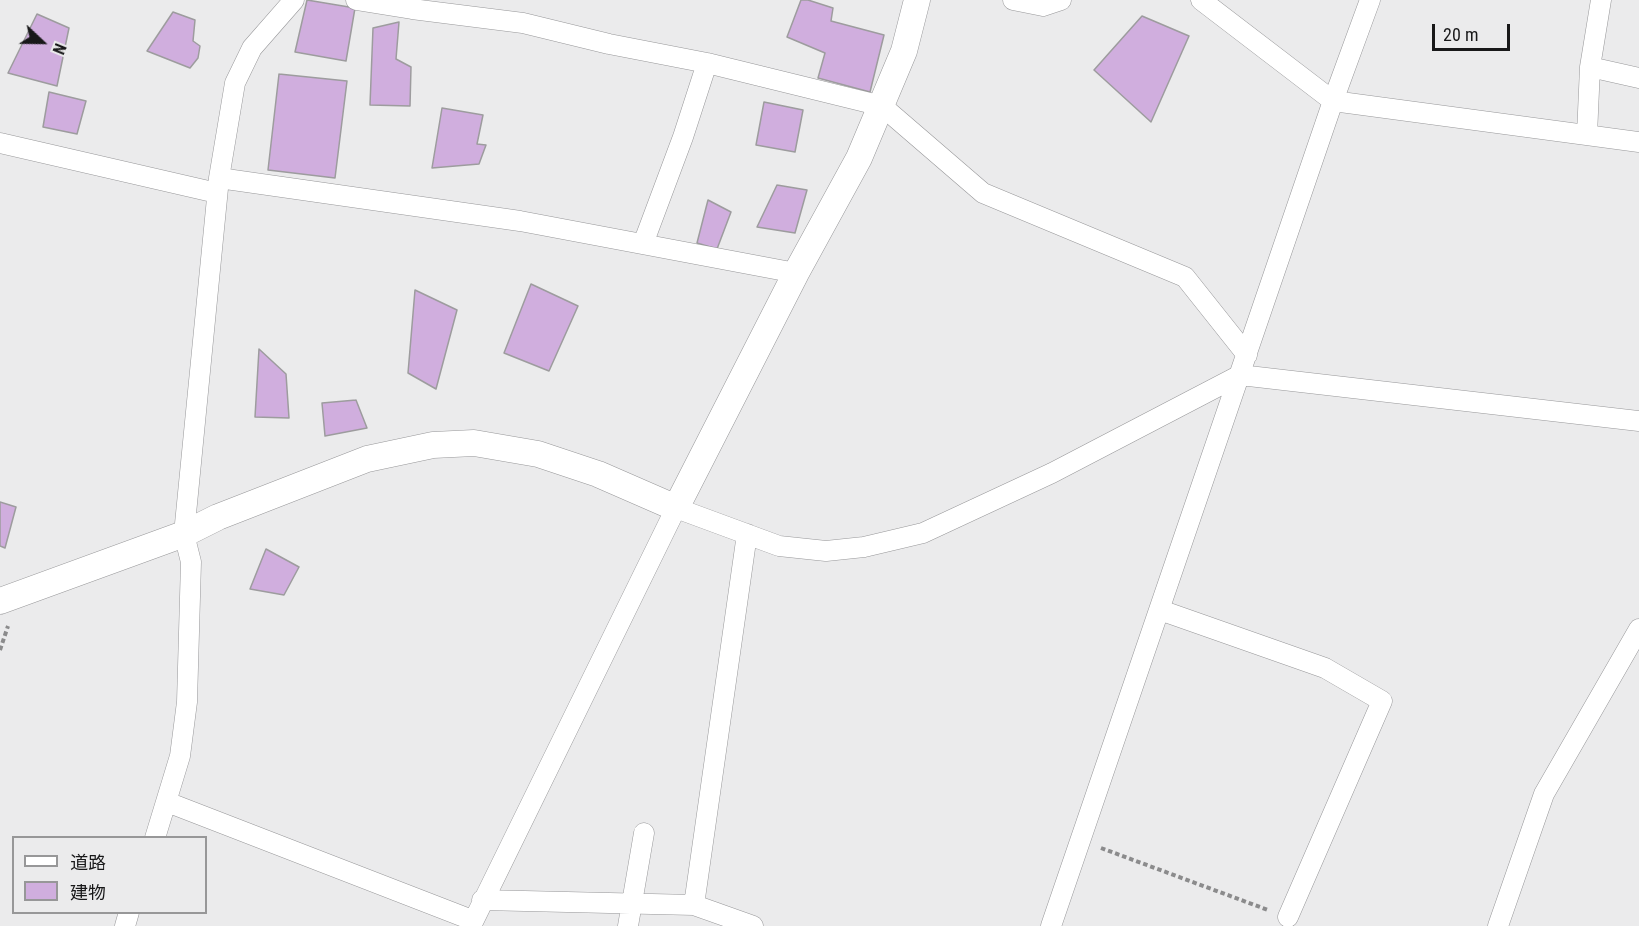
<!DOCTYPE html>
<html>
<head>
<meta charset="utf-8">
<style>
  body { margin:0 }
  #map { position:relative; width:1639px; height:926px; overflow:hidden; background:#ebebec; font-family:"Roboto Condensed","Noto Sans JP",sans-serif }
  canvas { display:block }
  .legend { position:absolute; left:12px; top:836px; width:195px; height:78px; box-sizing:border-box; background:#ebebec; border:2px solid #979798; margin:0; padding:8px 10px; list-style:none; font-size:18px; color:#181819 }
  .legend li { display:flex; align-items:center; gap:12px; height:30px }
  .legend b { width:30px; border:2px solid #979798 }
  .north { position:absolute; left:12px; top:12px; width:60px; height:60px; -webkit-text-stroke:4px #ebebec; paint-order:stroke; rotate:112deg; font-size:16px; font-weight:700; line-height:24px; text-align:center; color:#181819 }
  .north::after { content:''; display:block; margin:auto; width:21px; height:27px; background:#181819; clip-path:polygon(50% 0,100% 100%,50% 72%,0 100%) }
  .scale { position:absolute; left:1432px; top:24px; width:78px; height:27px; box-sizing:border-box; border:3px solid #181819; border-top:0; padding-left:8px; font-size:18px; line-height:21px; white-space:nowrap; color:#181819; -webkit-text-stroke:4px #ebebec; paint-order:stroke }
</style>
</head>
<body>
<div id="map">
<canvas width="1639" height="926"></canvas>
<ul class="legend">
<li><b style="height:8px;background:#fff"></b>道路</li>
<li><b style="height:16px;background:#d0aede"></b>建物</li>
</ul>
<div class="north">N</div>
<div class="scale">20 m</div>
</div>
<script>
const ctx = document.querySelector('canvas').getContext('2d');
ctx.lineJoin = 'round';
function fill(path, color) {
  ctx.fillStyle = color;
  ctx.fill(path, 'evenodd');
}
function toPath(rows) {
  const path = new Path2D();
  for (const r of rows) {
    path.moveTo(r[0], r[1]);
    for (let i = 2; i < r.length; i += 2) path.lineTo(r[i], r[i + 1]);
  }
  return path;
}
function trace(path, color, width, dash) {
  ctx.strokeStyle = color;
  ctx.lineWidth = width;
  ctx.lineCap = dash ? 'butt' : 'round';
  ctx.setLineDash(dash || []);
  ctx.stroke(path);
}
const building = toPath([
  [307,0,355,8,346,61,295,52,307,0],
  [801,0,808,0,833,8,831,21,884,35,870,92,818,78,825,53,787,37,801,0],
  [173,12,195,20,193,41,200,46,198,58,190,68,147,51,173,12],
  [37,14,69,28,57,86,8,73,37,14],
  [1142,16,1189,36,1151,122,1094,70,1142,16],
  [399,22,396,59,411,67,410,106,370,105,373,28,399,22],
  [279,74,347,81,335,178,268,170,279,74],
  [49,92,86,101,77,134,43,127,49,92],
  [764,102,803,110,795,152,756,145,764,102],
  [442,108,483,115,477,144,486,145,479,164,432,168,442,108],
  [777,185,807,190,795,233,757,227,777,185],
  [708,200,731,212,717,249,697,243,708,200],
  [531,284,578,306,549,371,504,353,531,284],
  [415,290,457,310,436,389,408,373,415,290],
  [259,349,286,374,289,418,255,417,259,349],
  [356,400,367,428,325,436,322,403,356,400],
  [0,502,16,507,5,548,0,546,0,502],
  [266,549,299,567,284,595,250,589,266,549]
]);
const path = toPath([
  [0,650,8,626],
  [1101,848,1268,910]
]);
const minor = toPath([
  [356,0,412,9,523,23,609,44,707,63,882,106,983,193,1185,277,1247,355],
  [1013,0,1043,6,1061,0],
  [1201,0,1333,101,1639,142],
  [1590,67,1639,78],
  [1587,135,1590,67,1601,0],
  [0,143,217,193],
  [219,178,520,221,796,273],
  [643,244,683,137,707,63],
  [1160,610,1325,668,1382,701,1288,917],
  [167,802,472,920],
  [155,838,180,756,187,702,191,562,184,534,219,178,235,83,252,48,294,0],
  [482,900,694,905,753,926],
  [694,905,747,534],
  [125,926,129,912],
  [471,926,676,508,779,546,826,551,864,547,923,533,1052,473,1240,375,1639,421],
  [628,926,644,833],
  [1051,926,1333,101,1370,0],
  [1498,926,1544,794,1639,629]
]);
const tertiary = toPath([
  [0,601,184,534,218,517,367,459,433,445,474,443,538,454,598,474,676,508,796,273,859,158,904,51,917,0]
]);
fill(building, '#d0aede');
trace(building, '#9d9c9e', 1.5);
trace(minor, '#979799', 21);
trace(tertiary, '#979799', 27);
trace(path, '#8b8b8c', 4, [4.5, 3]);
trace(minor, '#fff', 20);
trace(tertiary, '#fff', 26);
</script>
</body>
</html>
